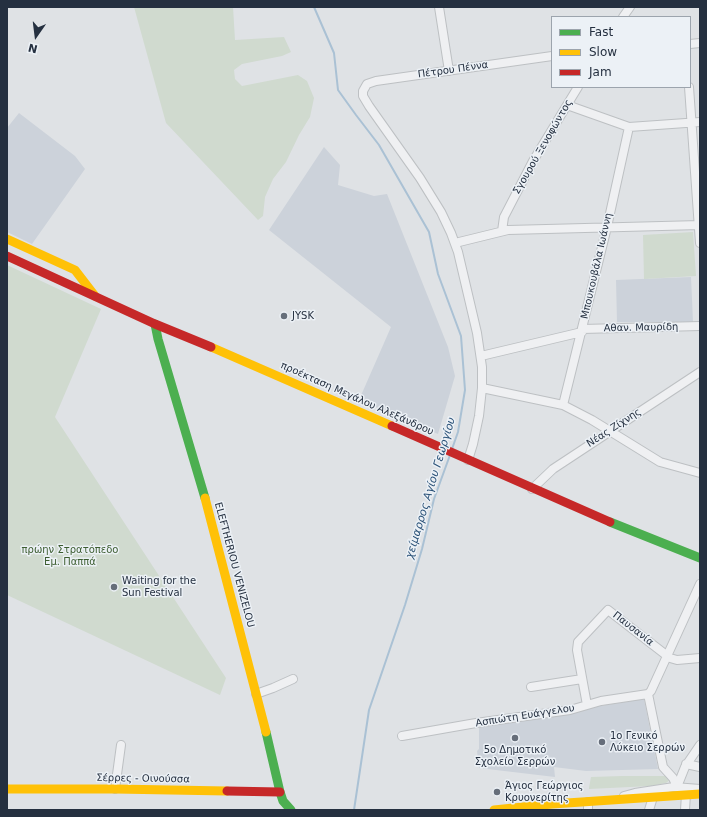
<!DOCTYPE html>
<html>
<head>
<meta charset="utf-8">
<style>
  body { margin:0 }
  #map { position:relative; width:707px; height:817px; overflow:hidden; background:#dfe2e5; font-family:"DejaVu Sans",sans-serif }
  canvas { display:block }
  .frame { position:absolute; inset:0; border:8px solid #253040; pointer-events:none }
  .legend { position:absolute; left:551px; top:16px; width:140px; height:72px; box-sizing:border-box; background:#ecf1f6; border:1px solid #9ca4ad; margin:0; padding:5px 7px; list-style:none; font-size:12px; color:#253040 }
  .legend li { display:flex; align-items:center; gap:8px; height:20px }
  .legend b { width:20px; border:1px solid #9ca4ad }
  .north { position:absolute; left:16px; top:16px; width:40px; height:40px; -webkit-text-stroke:3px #ecf1f6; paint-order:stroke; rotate:194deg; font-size:11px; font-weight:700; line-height:16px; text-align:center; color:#253040 }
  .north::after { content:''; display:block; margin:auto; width:14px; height:18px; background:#253040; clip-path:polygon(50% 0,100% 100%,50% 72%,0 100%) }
</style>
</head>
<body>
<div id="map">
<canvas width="707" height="817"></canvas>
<div class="frame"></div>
<ul class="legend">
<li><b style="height:5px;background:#4caf50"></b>Fast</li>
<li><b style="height:5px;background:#ffc107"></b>Slow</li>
<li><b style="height:5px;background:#c62828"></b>Jam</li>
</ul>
<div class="north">N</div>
</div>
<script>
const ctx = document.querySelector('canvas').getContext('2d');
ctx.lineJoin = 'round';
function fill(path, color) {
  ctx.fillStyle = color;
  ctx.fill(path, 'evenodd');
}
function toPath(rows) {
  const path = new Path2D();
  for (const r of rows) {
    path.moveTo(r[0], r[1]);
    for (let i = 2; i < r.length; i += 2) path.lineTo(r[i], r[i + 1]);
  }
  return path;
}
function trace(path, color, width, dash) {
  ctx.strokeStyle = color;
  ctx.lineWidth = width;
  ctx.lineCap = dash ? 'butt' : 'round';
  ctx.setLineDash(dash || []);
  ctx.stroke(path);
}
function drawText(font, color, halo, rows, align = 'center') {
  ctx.font = font + ' "DejaVu Sans",sans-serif';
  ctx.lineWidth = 3;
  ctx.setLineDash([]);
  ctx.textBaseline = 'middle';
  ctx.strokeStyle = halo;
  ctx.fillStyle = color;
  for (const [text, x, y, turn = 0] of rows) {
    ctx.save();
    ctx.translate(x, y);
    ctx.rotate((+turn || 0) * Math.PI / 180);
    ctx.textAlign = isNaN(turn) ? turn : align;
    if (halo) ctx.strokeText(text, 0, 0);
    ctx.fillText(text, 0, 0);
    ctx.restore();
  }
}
const built = toPath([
  [19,113,75,156,85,169,32,244,7,232,7,128],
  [324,147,340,165,338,185,374,196,387,194,448,347,455,376,438,434,359,400,391,327,269,230],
  [691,277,693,322,617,322,616,280],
  [644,699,658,769,586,771,554,767,555,777,479,768,477,751,479,749,479,726,579,712,581,709]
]);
const green = toPath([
  [134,7,233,7,235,40,284,37,291,52,282,56,242,64,234,70,235,79,242,86,298,75,307,81,314,98,310,117,299,135,286,162,273,179,265,197,263,216,258,220,166,123],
  [693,232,696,276,644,279,643,235],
  [7,265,101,309,55,417,226,678,220,695,7,595],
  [622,776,666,776,670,780,666,783,651,786,589,789,589,788,591,777]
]);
const stream = toPath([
  [314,7,334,53,338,90,356,115,379,145,429,232,438,274,461,336,465,390,458,432,452,449],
  [354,810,369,710,405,605,422,549,434,499,450,455]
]);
const street = toPath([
  [439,7,449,71],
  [623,17,630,7],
  [690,44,700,43],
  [689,87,700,243],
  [567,105,629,127,700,122],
  [502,231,504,217,533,161,578,87],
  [455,243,508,230,700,225],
  [582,329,700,326],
  [481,356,582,332],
  [482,388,563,405,592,420,660,462,700,473],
  [563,405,607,227,629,127],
  [468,460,473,444,479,416,482,388,482,367,477,333,458,252,451,233,441,212,420,178,369,106,363,96,363,91,367,84,376,81,552,56],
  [532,489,553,469,700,372],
  [531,687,582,679],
  [256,694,273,688,293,679],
  [587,705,577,650,578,642,608,610,670,658,677,660,700,658],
  [402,736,476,723,570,710,601,701,648,694],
  [686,764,700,767],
  [677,787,673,778,663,767,648,694,651,691,700,584],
  [677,787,685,767,700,745],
  [115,789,121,745],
  [624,796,635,793,674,787,700,789],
  [588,802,588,810],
  [649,810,653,797],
  [685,810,686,794]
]);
const fast = toPath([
  [155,324,158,339,205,498],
  [610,522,700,558],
  [266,732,280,792,283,801,291,810]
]);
const slow = toPath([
  [7,239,75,270,95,296],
  [211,347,392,426],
  [205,498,266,732],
  [7,789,115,789,227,791],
  [494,810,552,804,700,794]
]);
const jam = toPath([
  [7,256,155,324,211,347],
  [392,426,610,522],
  [227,791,280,792]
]);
const markers = [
  [284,316,4,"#666e7a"],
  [114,587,4,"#666e7a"],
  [515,738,4,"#666e7a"],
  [602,742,4,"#666e7a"],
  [497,792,4,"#666e7a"]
];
const streetNames = [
  ["Πέτρου Πέννα",453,70,-8],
  ["Σγουρού Ξενοφώντος",543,147,-60],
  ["Μπουκουβάλα Ιωάννη",597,266,-77],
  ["Αθαν. Μαυρίδη",641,328,-1],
  ["προέκταση Μεγάλου Αλεξάνδρου",357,399,24],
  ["Νέας Ζίχνης",614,428,-33],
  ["ELEFTHERIOU VENIZELOU",234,565,75],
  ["Παυσανία",633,629,38],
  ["Ασπιώτη Ευάγγελου",525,716,-9],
  ["Σέρρες - Οινούσσα",143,779,1]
];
const poiNames = [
  ["JYSK",292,316],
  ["Waiting for the",122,581],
  ["Sun Festival",122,593],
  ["1ο Γενικό",610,736],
  ["Λύκειο Σερρών",610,748],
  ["5ο Δημοτικό",515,750,"center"],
  ["Σχολείο Σερρών",515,762,"center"],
  ["Άγιος Γεώργιος",505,786],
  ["Κρυονερίτης",505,798]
];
const parkNames = [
  ["πρώην Στρατόπεδο",70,550],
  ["Εμ. Παππά",70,562]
];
const waterNames = [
  ["χείμαρρος Αγίου Γεωργίου",431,488,-73]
];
fill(built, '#ccd2da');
fill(green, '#d0dacf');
trace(stream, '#aac1d4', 2);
trace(street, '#bdc0c3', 10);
trace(street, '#eff0f2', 8);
trace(fast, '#4caf50', 9);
trace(slow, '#ffc107', 9);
trace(jam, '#c62828', 9);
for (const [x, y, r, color] of markers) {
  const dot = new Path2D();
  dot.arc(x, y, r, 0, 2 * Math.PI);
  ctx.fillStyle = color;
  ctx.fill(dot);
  trace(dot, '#ecf1f6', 1.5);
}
drawText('10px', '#253040', '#ecf1f6', streetNames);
drawText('10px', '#253040', '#ecf1f6', poiNames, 'left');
drawText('10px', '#3c5d30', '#ecf1f6', parkNames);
drawText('italic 11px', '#2b5278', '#ecf1f6', waterNames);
</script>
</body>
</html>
